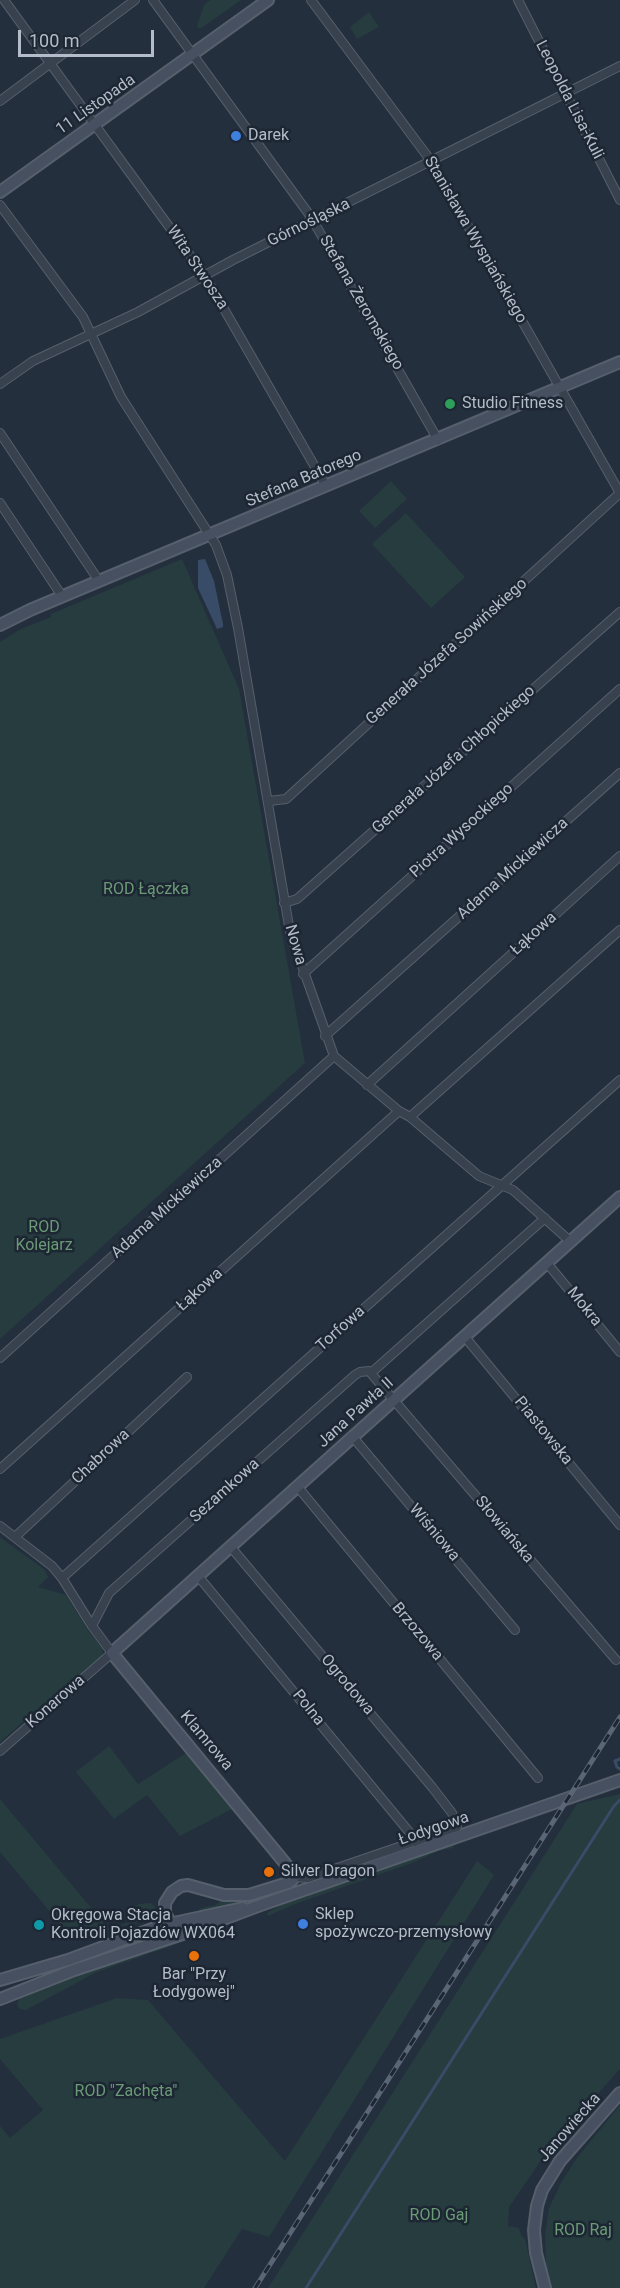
<!DOCTYPE html>
<html>
<head>
<meta charset="utf-8">
<style>
  body { margin:0 }
  #map { position:relative; width:620px; height:2288px; overflow:hidden; background:#242f3e; font-family:Roboto,sans-serif }
  canvas { display:block }
  .scale { position:absolute; left:18px; top:30px; width:136px; height:27px; box-sizing:border-box; border:3px solid #b4bcc9; border-top:0; padding-left:8px; font-size:18px; line-height:21px; white-space:nowrap; color:#b4bcc9; -webkit-text-stroke:4px #1d2633; paint-order:stroke }
</style>
</head>
<body>
<div id="map">
<canvas width="620" height="2288"></canvas>
<div class="scale">100 m</div>
</div>
<script>
const ctx = document.querySelector('canvas').getContext('2d');
ctx.lineJoin = 'round';
function fill(path, color) {
  ctx.fillStyle = color;
  ctx.fill(path, 'evenodd');
}
function toPath(rows) {
  const path = new Path2D();
  for (const r of rows) {
    path.moveTo(r[0], r[1]);
    for (let i = 2; i < r.length; i += 2) path.lineTo(r[i], r[i + 1]);
  }
  return path;
}
function trace(path, color, width, dash) {
  ctx.strokeStyle = color;
  ctx.lineWidth = width;
  ctx.lineCap = dash ? 'butt' : 'round';
  ctx.setLineDash(dash || []);
  ctx.stroke(path);
}
function drawText(font, color, halo, rows, align = 'center') {
  ctx.font = font + ' Roboto,sans-serif';
  ctx.lineWidth = 5;
  ctx.setLineDash([]);
  ctx.textBaseline = 'middle';
  ctx.strokeStyle = halo;
  ctx.fillStyle = color;
  for (const [text, x, y, turn = 0] of rows) {
    ctx.save();
    ctx.translate(x, y);
    ctx.rotate((+turn || 0) * Math.PI / 180);
    ctx.textAlign = isNaN(turn) ? turn : align;
    if (halo) ctx.strokeText(text, 0, 0);
    ctx.fillText(text, 0, 0);
    ctx.restore();
  }
}
const green = toPath([
  [210,0,241,0,200,29,197,26,204,5],
  [369,12,379,27,357,39,350,27],
  [391,481,407,499,375,528,359,511],
  [406,513,465,577,431,608,372,544],
  [182,559,239,689,305,1063,0,1339,0,642,21,629,51,617,51,614],
  [0,1537,45,1570,48,1577,38,1587,66,1595,89,1632,102,1648,103,1654,100,1660,46,1702,0,1742],
  [109,1746,138,1784,186,1753,232,1809,180,1836,147,1795,114,1819,76,1772],
  [620,1794,620,2069,551,2146,509,2207,508,2226,519,2228,521,2235,525,2239,536,2288,268,2288,577,1804],
  [0,1799,109,1929,136,1920,129,1911,139,1904,151,1903,157,1909,145,1913,143,1917,138,1919,138,1922,110,1930,85,1933,72,1938,0,1852],
  [458,1842,452,1848,438,1851,412,1863,295,1904,268,1916,267,1913,288,1901],
  [392,1853,274,1895,197,1913,201,1908,215,1905,224,1899,293,1886],
  [477,1861,494,1875,269,2237,242,2229,204,2288,0,2288,0,2126,10,2138,43,2110,0,2059,0,2039,117,1998,148,2000,285,2161],
  [193,1935,194,1938,97,1972,26,2010,20,2009,17,2006,19,1998,24,1993],
  [620,2105,620,2288,552,2288,546,2266,545,2235,549,2208,561,2183,576,2159]
]);
const water = toPath([
  [205,559,214,581,223,624,223,627,217,629,198,588,198,560]
]);
const stream = toPath([
  [620,1759,615,1761,617,1767,620,1769],
  [306,2288,614,1806,620,1800]
]);
const street = toPath([
  [4,0,205,276,326,486],
  [153,0,311,217,438,440],
  [311,0,431,161,620,493],
  [518,0,620,200],
  [0,101,135,0],
  [0,205,83,317,121,397,216,545,227,575,238,628,290,932,334,1056,399,1111,410,1117,479,1176,513,1190,571,1242],
  [0,384,33,361,138,312,233,260,620,66],
  [0,433,99,581],
  [0,503,62,596],
  [269,801,286,799,620,493],
  [284,903,297,899,620,612],
  [303,974,620,689],
  [325,1036,620,773],
  [367,1085,620,856],
  [410,1117,620,930],
  [547,1263,620,1352],
  [465,1337,620,1525],
  [0,1358,334,1056],
  [371,1373,545,1218],
  [352,1436,515,1630],
  [0,1469,399,1111],
  [297,1486,538,1778],
  [0,1526,52,1566,62,1578,92,1626,112,1653,0,1751],
  [15,1537,187,1377],
  [230,1546,432,1787,452,1813,457,1827,308,1878,294,1877],
  [198,1576,410,1833,415,1842],
  [62,1578,620,1080],
  [92,1626,109,1593,355,1375,360,1372,369,1371,616,1660]
]);
const secondary = toPath([
  [0,192,268,0],
  [0,625,30,610,620,362],
  [171,1923,165,1914,165,1903,172,1892,181,1886,188,1885,224,1895,249,1895,288,1883,293,1879,294,1874,112,1653,620,1197],
  [0,1980,68,1960,160,1926,243,1908],
  [0,1999,74,1970,194,1930,258,1906,620,1780],
  [545,2288,536,2253,534,2230,537,2206,542,2190,560,2161,620,2093]
]);
const rail = toPath([
  [255,2288,620,1717]
]);
const markers = [
  [236,136,6,"#3f7fe0"],
  [450,404,6,"#2e9e5b"],
  [269,1872,6,"#e8710a"],
  [303,1924,6,"#3f7fe0"],
  [39,1925,6,"#0f9aa8"],
  [194,1956,6,"#e8710a"]
];
const streetNames = [
  ["Leopolda Lisa-Kuli",569,100,63],
  ["11 Listopada",96,105,-35],
  ["Górnośląska",309,223,-26],
  ["Stanisława Wyspiańskiego",475,240,60],
  ["Wita Stwosza",197,268,56],
  ["Stefana Żeromskiego",361,303,60],
  ["Stefana Batorego",304,479,-23],
  ["Generała Józefa Sowińskiego",447,652,-42],
  ["Generała Józefa Chłopickiego",454,760,-42],
  ["Piotra Wysockiego",462,831,-42],
  ["Adama Mickiewicza",513,869,-42],
  ["Łąkowa",534,934,-42],
  ["Nowa",295,945,74],
  ["Adama Mickiewicza",167,1208,-42],
  ["Łąkowa",200,1290,-42],
  ["Mokra",584,1307,51],
  ["Torfowa",341,1329,-42],
  ["Jana Pawła II",356,1413,-42],
  ["Piastowska",543,1431,51],
  ["Chabrowa",101,1457,-43],
  ["Sezamkowa",225,1491,-42],
  ["Słowiańska",504,1530,50],
  ["Wiśniowa",434,1533,50],
  ["Brzozowa",417,1632,50],
  ["Ogrodowa",347,1685,50],
  ["Konarowa",56,1702,-41],
  ["Polna",308,1708,51],
  ["Klamrowa",206,1741,50],
  ["Łodygowa",434,1829,-19],
  ["Janowiecka",570,2128,-49]
];
const poiNames = [
  ["Darek",248,136],
  ["Studio Fitness",462,404],
  ["Silver Dragon",281,1872],
  ["Sklep",315,1915],
  ["spożywczo-przemysłowy",315,1933],
  ["Okręgowa Stacja",51,1916],
  ["Kontroli Pojazdów WX064",51,1934],
  ["Bar \"Przy",194,1975,"center"],
  ["Łodygowej\"",194,1993,"center"]
];
const parkNames = [
  ["ROD Łączka",146,890],
  ["ROD",44,1228],
  ["Kolejarz",44,1246],
  ["ROD \"Zachęta\"",126,2092],
  ["ROD Gaj",439,2216],
  ["ROD Raj",583,2231]
];
fill(green, '#263c3f');
fill(water, '#394c67');
trace(stream, '#394c67', 3);
trace(street, '#565f6c', 10);
trace(secondary, '#565f6c', 14);
trace(street, '#38414e', 8);
trace(secondary, '#465061', 10);
trace(rail, '#5a6575', 5);
trace(rail, '#1d2633', 3, [9]);
for (const [x, y, r, color] of markers) {
  const dot = new Path2D();
  dot.arc(x, y, r, 0, 2 * Math.PI);
  ctx.fillStyle = color;
  ctx.fill(dot);
  trace(dot, '#1d2633', 2);
}
drawText('16px', '#b4bcc9', '#1d2633', streetNames);
drawText('16px', '#b4bcc9', '#1d2633', poiNames, 'left');
drawText('16px', '#6b9a76', '#1d2633', parkNames);
</script>
</body>
</html>
